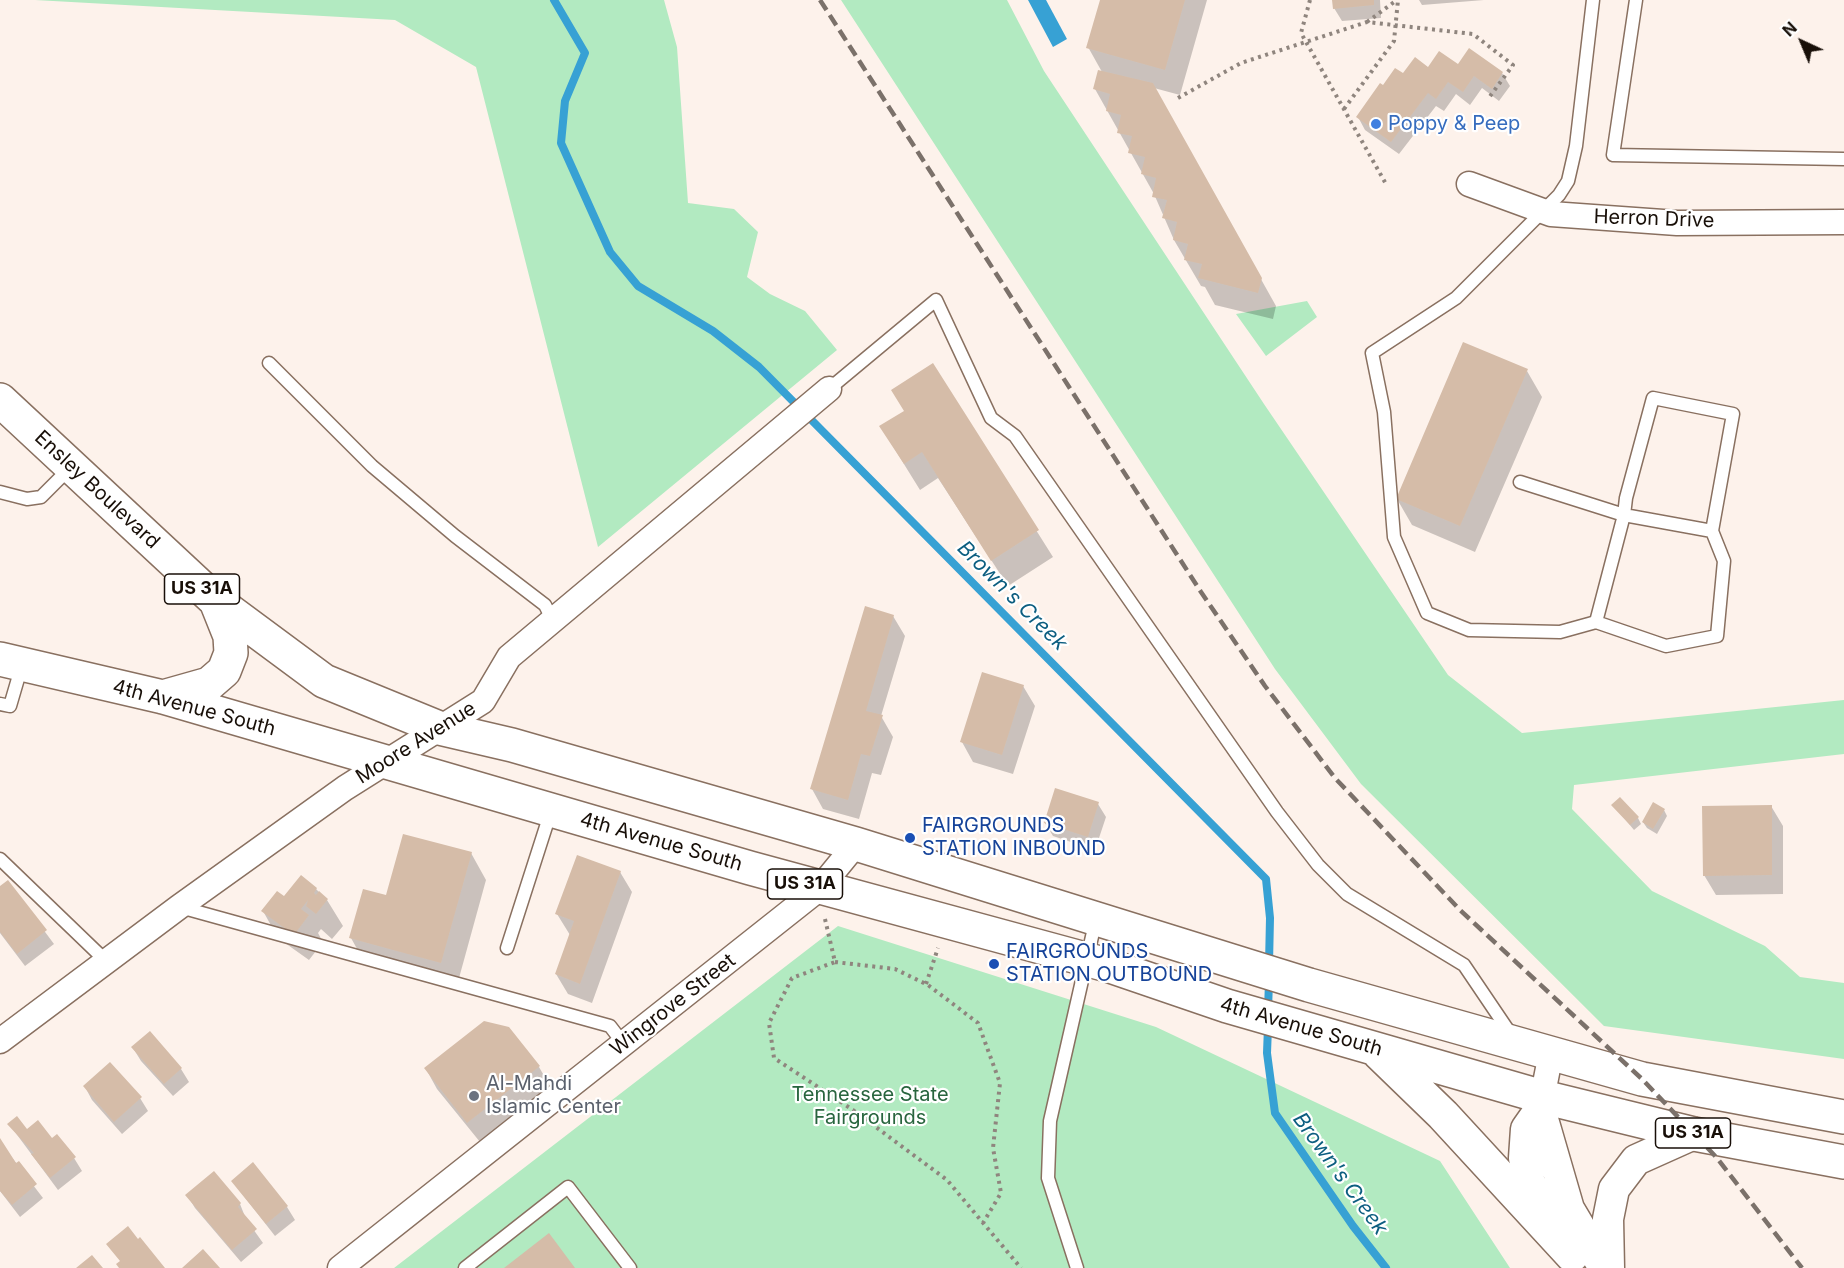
<!DOCTYPE html>
<html>
<head>
<meta charset="utf-8">
<style>
  body { margin:0 }
  #map { position:relative; width:1844px; height:1268px; overflow:hidden; background:#fdf2eb; font-family:Inter,sans-serif }
  canvas { display:block }
  .north { position:absolute; left:1772px; top:12px; width:60px; height:60px; -webkit-text-stroke:4px #fff; paint-order:stroke; rotate:316deg; font-size:16px; font-weight:700; line-height:24px; text-align:center; color:#180f08 }
  .north::after { content:''; display:block; margin:auto; width:21px; height:27px; background:#180f08; clip-path:polygon(50% 0,100% 100%,50% 72%,0 100%) }
</style>
</head>
<body>
<div id="map">
<canvas width="1844" height="1268"></canvas>
<div class="north">N</div>
</div>
<script>
const ctx = document.querySelector('canvas').getContext('2d');
ctx.lineJoin = 'round';
function fill(path, color) {
  ctx.fillStyle = color;
  ctx.fill(path, 'evenodd');
}
function toPath(rows) {
  const path = new Path2D();
  for (const r of rows) {
    path.moveTo(r[0], r[1]);
    for (let i = 2; i < r.length; i += 2) path.lineTo(r[i], r[i + 1]);
  }
  return path;
}
function trace(path, color, width, dash) {
  ctx.strokeStyle = color;
  ctx.lineWidth = width;
  ctx.lineCap = dash ? 'butt' : 'round';
  ctx.setLineDash(dash || []);
  ctx.stroke(path);
}
function drawText(font, color, halo, rows, align = 'center') {
  ctx.font = font + ' Inter,sans-serif';
  ctx.lineWidth = 4.5;
  ctx.setLineDash([]);
  ctx.textBaseline = 'middle';
  ctx.strokeStyle = halo;
  ctx.fillStyle = color;
  for (const [text, x, y, turn = 0] of rows) {
    ctx.save();
    ctx.translate(x, y);
    ctx.rotate((+turn || 0) * Math.PI / 180);
    ctx.textAlign = isNaN(turn) ? turn : align;
    if (halo) ctx.strokeText(text, 0, 0);
    ctx.fillText(text, 0, 0);
    ctx.restore();
  }
}
const green = toPath([
  [35,0,664,0,677,47,688,203,734,209,758,232,747,277,770,294,805,311,837,350,598,547,476,67,395,20],
  [841,0,1007,0,1044,71,1264,404,1448,675,1522,733,1844,700,1844,754,1574,785,1572,809,1652,891,1765,946,1800,977,1844,983,1844,1059,1604,1026,1361,784,1275,669],
  [1307,301,1317,317,1266,356,1236,314],
  [838,926,1156,1027,1440,1161,1510,1268,394,1268]
]);
const water = toPath([
  [1028,0,1046,0,1067,39,1053,47]
]);
const shadow = toPath([
  [1102,0,1207,0,1180,95,1154,88,1276,306,1273,319,1215,305,1205,287,1201,286,1174,240,1154,194,1095,89,1102,72,1088,47],
  [1333,0,1380,0,1381,18,1342,21,1334,8],
  [1419,0,1484,0,1422,5],
  [1458,66,1502,73,1510,86,1499,101,1482,88,1470,105,1456,94,1444,111,1436,106,1399,154,1365,130,1358,117,1384,87,1403,75,1428,69],
  [932,365,1053,557,1008,586,938,478,920,490,881,427,905,412],
  [1527,371,1542,397,1475,552,1412,525,1397,499],
  [893,616,905,636,881,716,893,737,881,775,872,773,859,819,823,809,812,789],
  [1023,686,1035,706,1013,774,973,762,962,742],
  [1098,804,1106,817,1095,850,1053,836,1045,823],
  [1613,805,1638,818,1641,824,1634,830],
  [1771,806,1783,826,1783,894,1716,895,1704,875],
  [1664,810,1667,816,1657,834,1647,828,1643,822],
  [471,853,486,880,456,989,366,965,351,938,387,897],
  [620,872,632,892,592,1003,568,994,556,974,570,935,557,914],
  [8,882,54,944,25,966,0,933,0,888],
  [316,889,327,900,343,926,332,939,321,929,318,933,323,942,309,960,278,938,263,911,285,898],
  [133,1048,181,1069,189,1082,173,1096,141,1061],
  [539,1067,550,1086,480,1142,437,1089,426,1069],
  [85,1087,140,1098,148,1111,122,1134,92,1100],
  [9,1124,52,1140,74,1158,82,1171,58,1190],
  [0,1142,43,1198,20,1217,0,1191],
  [232,1181,287,1207,295,1220,275,1236],
  [187,1195,240,1204,246,1219,263,1243,241,1262,195,1208]
]);
const stream = toPath([
  [554,0,585,53,565,101,561,143,610,252,638,286,713,331,759,367,1266,879,1270,918,1269,964],
  [1268,1009,1269,982],
  [1268,1027,1267,1053,1275,1113,1353,1226,1386,1268]
]);
const building = toPath([
  [1100,0,1185,0,1165,70,1086,48],
  [1332,0,1374,0,1374,5,1333,9],
  [1469,48,1503,72,1492,89,1474,76,1463,92,1448,82,1436,99,1428,93,1391,142,1356,117,1380,83,1383,85,1395,68,1403,73,1415,57,1428,67,1439,51,1458,64],
  [1098,70,1153,83,1262,278,1258,293,1198,278,1202,264,1184,260,1188,244,1173,240,1177,222,1162,218,1167,200,1152,197,1156,178,1141,174,1145,157,1128,153,1132,136,1117,133,1121,115,1106,111,1110,94,1093,89],
  [1463,342,1528,369,1460,526,1396,499],
  [933,363,1039,530,991,561,922,452,904,464,879,426,904,411,891,390],
  [865,606,894,615,866,711,883,715,870,756,861,754,848,800,810,789],
  [982,672,1024,685,1002,755,960,742],
  [1055,788,1099,802,1088,837,1044,823],
  [1620,797,1639,817,1630,825,1611,805],
  [1653,802,1665,809,1653,829,1642,822],
  [1772,805,1772,875,1703,876,1702,806],
  [403,834,472,852,441,963,349,938,363,889,386,895],
  [577,855,621,871,580,984,555,974,574,921,555,914],
  [301,875,317,888,314,893,316,895,319,891,328,899,316,914,306,906,308,900,301,909,309,915,294,935,261,911,277,891,284,896],
  [8,880,47,930,17,954,0,932,0,886],
  [484,1021,509,1027,540,1066,467,1123,424,1068],
  [150,1031,182,1068,164,1084,131,1047],
  [110,1062,142,1097,114,1122,83,1086],
  [17,1116,27,1129,38,1120,52,1138,57,1134,76,1157,50,1178,31,1154,34,1153,7,1124],
  [0,1138,16,1163,19,1161,37,1184,12,1205,0,1191],
  [253,1162,288,1206,266,1224,231,1181],
  [214,1171,241,1203,238,1207,257,1229,232,1250,185,1195],
  [128,1226,138,1239,140,1237,165,1268,119,1268,116,1264,120,1261,106,1244],
  [549,1233,575,1268,504,1268],
  [203,1249,220,1268,182,1268],
  [92,1255,103,1268,76,1268]
]);
const path = toPath([
  [1310,0,1301,33,1386,184],
  [1367,22,1397,0],
  [1178,98,1241,63,1367,22,1473,34,1513,65,1488,99],
  [1344,109,1394,41,1398,0],
  [825,919,835,962,792,978,769,1023,774,1058,853,1110,947,1180,1021,1268],
  [835,962,895,969,928,985,978,1023,1000,1083,993,1148,1001,1193,983,1223],
  [926,984,938,948]
]);
const service = toPath([
  [1593,0,1576,146,1568,181,1559,195,1456,298,1372,353,1384,412,1394,537,1427,613,1469,630,1560,632,1596,622,1624,515,1712,531,1724,561,1717,636,1666,646,1596,622],
  [1636,0,1613,155,1844,159],
  [269,363,372,466,455,536,545,605,553,621],
  [829,389,936,300,991,418,1015,436,1277,812,1318,865,1347,894,1464,965,1512,1036],
  [1520,482,1624,515,1626,498,1653,398,1733,414,1712,531],
  [0,492,27,499,41,497,70,468],
  [0,704,10,706,22,665],
  [0,859,106,961],
  [180,907,610,1026,623,1043],
  [507,948,551,811],
  [465,1268,568,1187,630,1268],
  [1077,1268,1048,1178,1050,1121,1096,919]
]);
const minor = toPath([
  [1469,184,1551,214,1677,223,1844,222],
  [0,1041,179,907,345,788,483,701,509,657,829,389],
  [1540,1109,1551,1053],
  [340,1268,820,888,856,844]
]);
const tertiary = toPath([
  [1540,1109,1526,1129,1524,1158,1530,1183,1550,1222],
  [1540,1109,1569,1209,1604,1268],
  [1609,1268,1608,1219,1614,1189,1636,1160,1694,1134]
]);
const primary = toPath([
  [0,400,216,601,324,681,439,728,512,745,856,844,1309,985,1642,1079,1844,1117],
  [0,659,163,697,750,868,1107,965,1227,1006,1543,1097,1694,1134,1844,1162],
  [163,697,209,684,224,671,231,653,230,636,216,601],
  [1379,1053,1443,1115,1572,1255]
]);
const rail = toPath([
  [820,0,1201,592,1265,686,1335,778,1460,910,1642,1079,1717,1158,1802,1268]
]);
const markers = [
  [1376,124,6,"#3f7fe0"],
  [910,838,6,"#1a4fb4"],
  [994,964,6,"#1a4fb4"],
  [474,1096,6,"#6b7280"]
];
const shields = [
  [202,589,75],
  [805,884,75],
  [1693,1133,75]
];
const shieldNames = [
  ["US 31A",202,589],
  ["US 31A",805,884],
  ["US 31A",1693,1133]
];
const shopNames = [
  ["Poppy & Peep",1388,124]
];
const streetNames = [
  ["Herron Drive",1654,219,2],
  ["Ensley Boulevard",97,490,43],
  ["4th Avenue South",194,708,15],
  ["Moore Avenue",416,743,-32],
  ["4th Avenue South",661,842,16],
  ["Wingrove Street",673,1005,-38],
  ["4th Avenue South",1301,1027,16]
];
const transitNames = [
  ["FAIRGROUNDS",922,826],
  ["STATION INBOUND",922,849],
  ["FAIRGROUNDS",1006,952],
  ["STATION OUTBOUND",1006,975]
];
const worshipNames = [
  ["Al-Mahdi",486,1084],
  ["Islamic Center",486,1107]
];
const parkNames = [
  ["Tennessee State",870,1095],
  ["Fairgrounds",870,1118]
];
const waterNames = [
  ["Brown's Creek",1012,596,45],
  ["Brown's Creek",1340,1174,54]
];
fill(green, '#b2eac1');
fill(water, '#37a1d4');
fill(shadow, '#0003');
trace(stream, '#37a1d4', 8);
fill(building, '#d5bca8');
trace(service, '#897060', 15);
trace(minor, '#897060', 27);
trace(tertiary, '#897060', 33);
trace(primary, '#897060', 36);
trace(path, '#8f857e', 4, [3, 4.5]);
trace(service, '#fff', 12);
trace(minor, '#fff', 24);
trace(tertiary, '#fff', 30);
trace(primary, '#fff', 33);
trace(rail, '#7b716a', 4.5, [12, 6]);
for (const [x, y, r, color] of markers) {
  const dot = new Path2D();
  dot.arc(x, y, r, 0, 2 * Math.PI);
  ctx.fillStyle = color;
  ctx.fill(dot);
  trace(dot, '#fff', 2);
}
for (const [x, y, w] of shields) {
  const box = new Path2D();
  box.roundRect(x - w / 2, y - 15, w, 30, 4.5);
  ctx.fillStyle = '#fff';
  ctx.fill(box);
  trace(box, '#180f08', 1.5);
}
drawText('bold 18px', '#180f08', null, shieldNames);
drawText('20px', '#366cbe', '#fff', shopNames, 'left');
drawText('20px', '#180f08', '#fff', streetNames);
drawText('20px', '#164399', '#fff', transitNames, 'left');
drawText('20px', '#5b616d', '#fff', worshipNames, 'left');
drawText('20px', '#28653e', '#fff', parkNames);
drawText('italic 21px', '#0c5e80', '#fff', waterNames);
</script>
</body>
</html>
